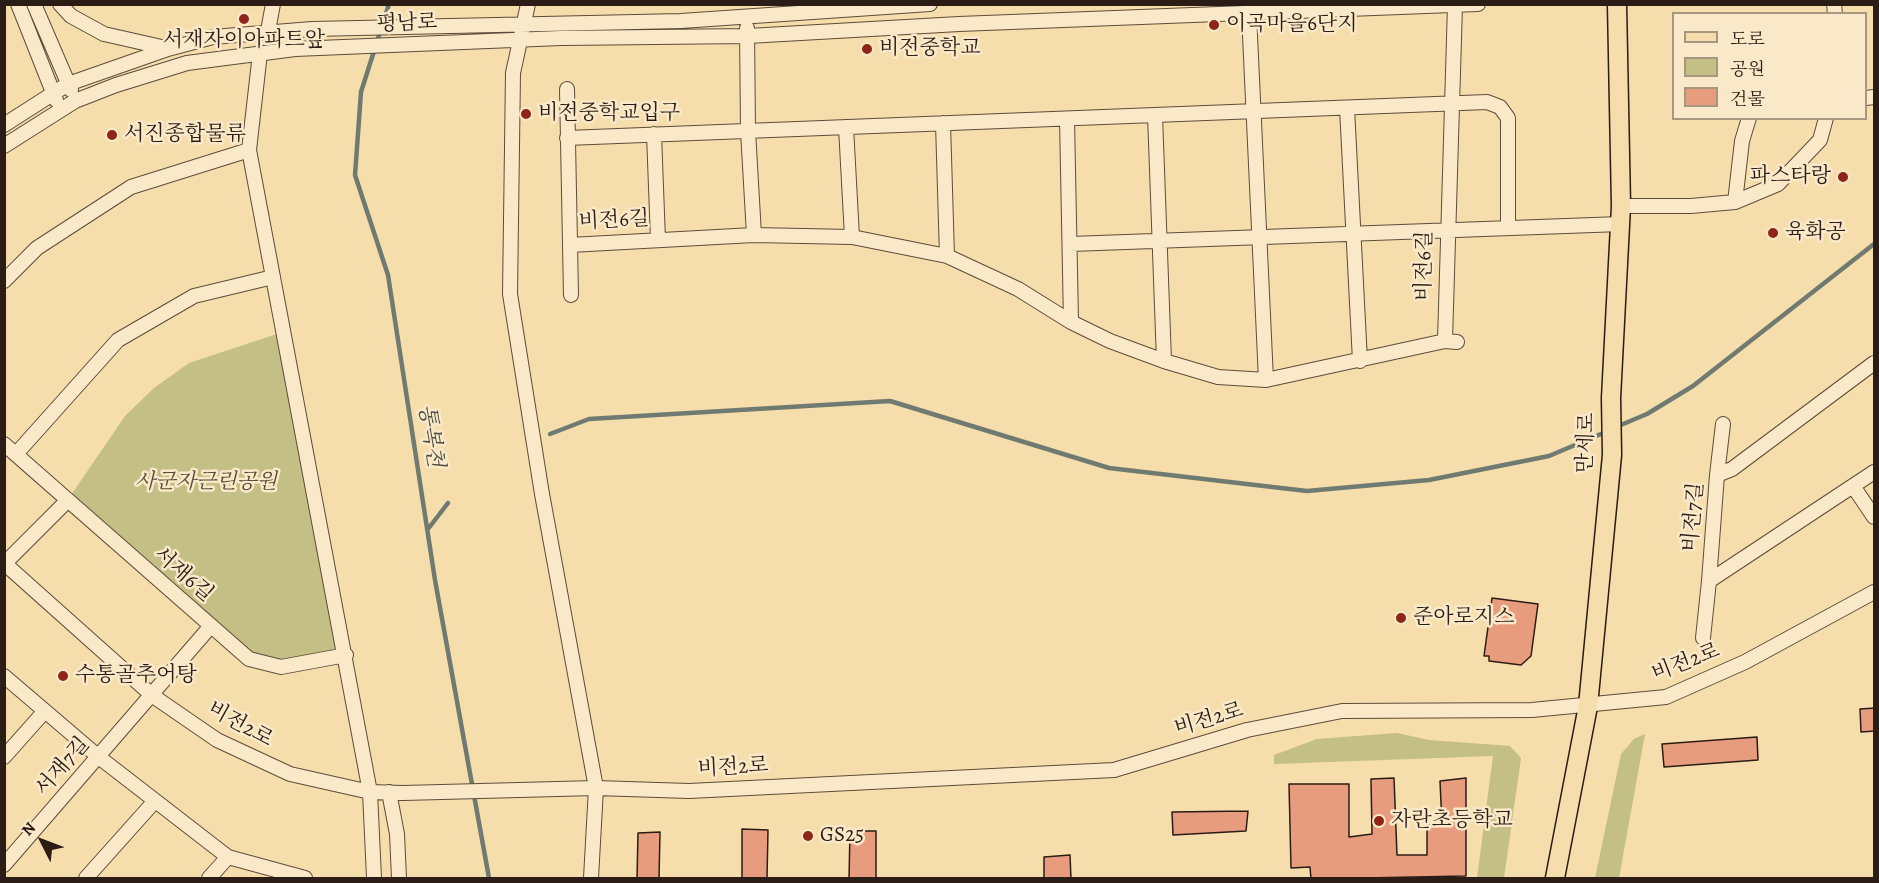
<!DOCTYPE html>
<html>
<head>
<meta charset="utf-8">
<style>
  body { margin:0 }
  #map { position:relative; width:1879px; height:883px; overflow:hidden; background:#f6ddac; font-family:Alegreya,"Noto Serif KR",serif }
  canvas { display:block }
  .frame { position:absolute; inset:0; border:6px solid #2b1c15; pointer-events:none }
  .legend { position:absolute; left:1672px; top:12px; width:195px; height:108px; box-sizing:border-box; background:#f9e9c9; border:2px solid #a79781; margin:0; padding:8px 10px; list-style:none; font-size:18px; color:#2b1c15 }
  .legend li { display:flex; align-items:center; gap:12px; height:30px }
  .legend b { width:30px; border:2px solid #a79781 }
  .north { position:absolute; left:12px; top:811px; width:60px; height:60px; -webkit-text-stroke:4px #f9e9c9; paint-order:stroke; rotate:312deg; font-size:16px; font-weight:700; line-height:24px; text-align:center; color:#2b1c15 }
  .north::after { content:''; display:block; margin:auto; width:21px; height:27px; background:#2b1c15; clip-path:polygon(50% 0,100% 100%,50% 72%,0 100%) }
</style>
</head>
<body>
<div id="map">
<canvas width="1879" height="883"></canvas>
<div class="frame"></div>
<ul class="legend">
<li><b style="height:8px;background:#f6ddac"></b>도로</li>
<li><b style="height:16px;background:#c3bf85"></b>공원</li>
<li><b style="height:16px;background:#e79c7e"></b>건물</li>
</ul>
<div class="north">N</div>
</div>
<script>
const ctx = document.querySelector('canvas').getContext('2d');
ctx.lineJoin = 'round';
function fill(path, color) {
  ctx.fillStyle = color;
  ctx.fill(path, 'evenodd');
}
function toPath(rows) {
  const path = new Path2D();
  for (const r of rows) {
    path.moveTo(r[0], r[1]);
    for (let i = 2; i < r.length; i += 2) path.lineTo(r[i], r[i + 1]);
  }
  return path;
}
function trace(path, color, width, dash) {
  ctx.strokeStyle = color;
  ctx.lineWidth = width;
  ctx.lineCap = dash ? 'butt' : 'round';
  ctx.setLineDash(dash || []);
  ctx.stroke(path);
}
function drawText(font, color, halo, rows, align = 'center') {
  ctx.font = font + ' Alegreya,"Noto Serif KR",serif';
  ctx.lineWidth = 5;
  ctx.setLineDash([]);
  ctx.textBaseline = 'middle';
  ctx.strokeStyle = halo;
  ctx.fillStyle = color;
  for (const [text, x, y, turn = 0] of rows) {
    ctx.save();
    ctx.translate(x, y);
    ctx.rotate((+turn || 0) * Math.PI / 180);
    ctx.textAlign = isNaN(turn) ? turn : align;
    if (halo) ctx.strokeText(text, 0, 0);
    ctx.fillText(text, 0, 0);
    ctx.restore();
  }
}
const green = toPath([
  [283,332,346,655,281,667,249,659,67,501,125,416,154,388,189,363],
  [1397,733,1429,740,1510,746,1521,758,1504,878,1477,878,1493,756,1274,764,1274,755,1317,739],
  [1645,734,1619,878,1595,878,1621,754,1634,739]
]);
const stream = toPath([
  [389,4,361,92,355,175,388,275,435,580,489,878],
  [1616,427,1647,414,1693,386,1874,244],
  [550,434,589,419,890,401,1109,468,1307,491,1429,480,1549,456,1608,431],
  [428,529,448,503]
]);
const building = toPath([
  [1492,598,1538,604,1531,656,1521,665,1489,661,1489,656,1484,656,1492,598],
  [1875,708,1875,731,1861,732,1860,709,1875,708],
  [1757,737,1758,760,1664,767,1662,744,1757,737],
  [1394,778,1397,855,1427,855,1427,825,1442,825,1440,781,1466,778,1466,876,1311,879,1310,867,1291,868,1289,784,1349,784,1349,837,1372,834,1371,779,1394,778],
  [1248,811,1246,831,1173,835,1172,812,1248,811],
  [742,829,768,830,767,879,742,879,742,829],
  [850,831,876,831,876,879,849,879,850,831],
  [660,832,659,879,637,879,638,833,660,832],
  [1070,855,1071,879,1044,879,1044,857,1070,855]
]);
const minor = toPath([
  [18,4,56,100],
  [34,4,71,90],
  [60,4,71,16,104,34,166,48],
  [528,4,513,73,510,294,542,494,596,788,591,878],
  [1834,4,1835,14],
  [1249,14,1266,380],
  [747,28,748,131,754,235],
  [268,31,273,4],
  [260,53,249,150,370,792,374,878],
  [567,89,571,295],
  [1866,98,1874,97],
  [1347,108,1360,361],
  [1155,115,1164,361],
  [1067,119,1071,322],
  [943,123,947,256],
  [4,125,68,84,168,49,213,37,312,29,681,21,930,4],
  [846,127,852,237],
  [654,134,658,240],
  [567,138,1487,102,1500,107,1508,118,1508,228],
  [4,146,75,101,116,85,187,63,295,49,561,38,748,36,959,24,1478,4],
  [1735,202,1742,141,1749,118],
  [1621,206,1691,206,1735,202,1778,184,1820,140,1826,118],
  [1071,244,1621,224],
  [570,245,754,235,852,237,947,256,1018,289,1071,322,1110,341,1164,361,1218,377,1266,380,1445,341,1457,342],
  [4,281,37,248,131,187,249,150],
  [1445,341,1455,5],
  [1874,363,1732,469,1717,475,1709,581,1874,472],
  [4,444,249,659,281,667,346,655],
  [16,454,118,340,194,296,273,277],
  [1717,475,1723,424],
  [1853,486,1874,517],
  [4,563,153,696,217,740,290,774,370,792,403,793,596,788,689,791,1114,770,1247,730,1342,711,1532,710,1666,697,1745,662,1874,592],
  [4,564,67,501],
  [1703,638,1709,581],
  [4,676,100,758,228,857,305,878],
  [4,757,44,712],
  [389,792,397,834,399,878],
  [4,865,210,627],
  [86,878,154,802],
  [209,878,228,857]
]);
const major = toPath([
  [1555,878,1588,706,1612,455,1611,398,1621,206,1617,4]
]);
const markers = [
  [244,19,6,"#8f2418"],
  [1214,25,6,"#8f2418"],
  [867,49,6,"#8f2418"],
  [526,114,6,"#8f2418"],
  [112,135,6,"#8f2418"],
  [1843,177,6,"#8f2418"],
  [1773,233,6,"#8f2418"],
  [1401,618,6,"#8f2418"],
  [63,676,6,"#8f2418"],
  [1379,821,6,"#8f2418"],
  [808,836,6,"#8f2418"]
];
const streetNames = [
  ["평남로",407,24,-2],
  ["비전6길",614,221,-3],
  ["비전6길",1425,266,-89],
  ["만세로",1587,443,-88],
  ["비전7길",1694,517,-85],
  ["서재6길",183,575,41],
  ["비전2로",1686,663,-21],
  ["비전2로",1209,720,-16],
  ["비전2로",240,725,29],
  ["서재7길",63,767,-49],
  ["비전2로",733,768,-3]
];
const poiNames = [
  ["이곡마을6단지",1226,25],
  ["서재자이아파트앞",244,41,"center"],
  ["비전중학교",879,49],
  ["비전중학교입구",538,114],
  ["서진종합물류",124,135],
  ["파스타랑",1831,177,"right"],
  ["육화공",1785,233],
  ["준아로지스",1413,618],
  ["수통골추어탕",75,676],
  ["자란초등학교",1391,821],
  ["GS25",820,836]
];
const parkNames = [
  ["사군자근린공원",206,483]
];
const waterNames = [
  ["통복천",430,436,81]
];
fill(green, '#c3bf85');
trace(stream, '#6f7b70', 4.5);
fill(building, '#e79c7e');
trace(building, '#2b1c15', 1.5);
trace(minor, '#5e4c3b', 16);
trace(major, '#2b1c15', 21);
trace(minor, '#f9e9c9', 14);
trace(major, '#f6ddac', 18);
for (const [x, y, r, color] of markers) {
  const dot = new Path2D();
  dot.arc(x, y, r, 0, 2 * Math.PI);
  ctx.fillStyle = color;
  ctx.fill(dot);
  trace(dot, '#f9e9c9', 2);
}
drawText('21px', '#2b1c15', '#f9e9c9', streetNames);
drawText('21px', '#2b1c15', '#f9e9c9', poiNames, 'left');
drawText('italic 21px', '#594d37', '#f9e9c9', parkNames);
drawText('italic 22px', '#4d4c42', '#f9e9c9', waterNames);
</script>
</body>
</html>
